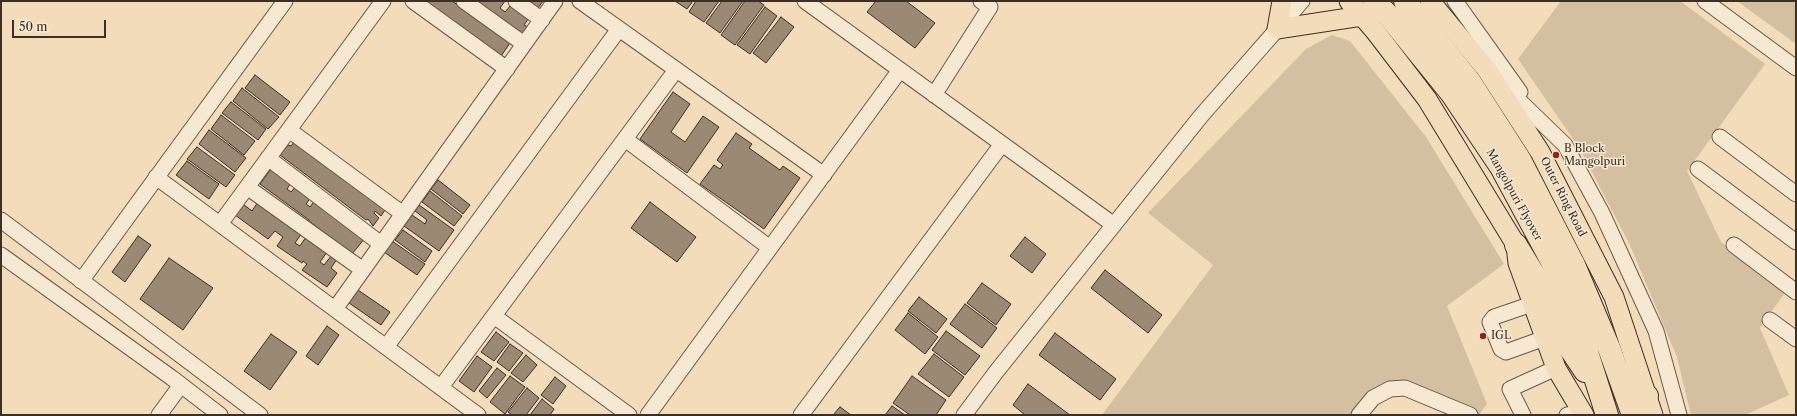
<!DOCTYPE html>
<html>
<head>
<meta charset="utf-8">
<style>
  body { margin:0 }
  #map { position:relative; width:1797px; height:416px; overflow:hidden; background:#f3dcba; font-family:"Libre Caslon Text",serif }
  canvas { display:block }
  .frame { position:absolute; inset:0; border:2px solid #3d2f28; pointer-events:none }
  .scale { position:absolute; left:12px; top:20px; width:94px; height:18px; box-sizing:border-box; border:2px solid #3d2f28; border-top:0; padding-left:5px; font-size:12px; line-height:14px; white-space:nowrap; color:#3d2f28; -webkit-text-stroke:3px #f7e8d2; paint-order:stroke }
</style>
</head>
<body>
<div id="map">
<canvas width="1797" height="416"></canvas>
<div class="frame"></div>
<div class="scale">50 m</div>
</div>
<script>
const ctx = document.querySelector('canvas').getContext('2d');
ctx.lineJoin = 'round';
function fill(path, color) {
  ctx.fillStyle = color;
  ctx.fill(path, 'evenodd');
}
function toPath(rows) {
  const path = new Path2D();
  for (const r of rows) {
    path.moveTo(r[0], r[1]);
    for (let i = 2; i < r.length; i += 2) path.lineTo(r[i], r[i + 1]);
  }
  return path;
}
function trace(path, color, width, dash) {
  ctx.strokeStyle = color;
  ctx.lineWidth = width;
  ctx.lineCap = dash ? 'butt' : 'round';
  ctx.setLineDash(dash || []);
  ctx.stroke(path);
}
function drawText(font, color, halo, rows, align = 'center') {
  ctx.font = font + ' "Libre Caslon Text",serif';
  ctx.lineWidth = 3;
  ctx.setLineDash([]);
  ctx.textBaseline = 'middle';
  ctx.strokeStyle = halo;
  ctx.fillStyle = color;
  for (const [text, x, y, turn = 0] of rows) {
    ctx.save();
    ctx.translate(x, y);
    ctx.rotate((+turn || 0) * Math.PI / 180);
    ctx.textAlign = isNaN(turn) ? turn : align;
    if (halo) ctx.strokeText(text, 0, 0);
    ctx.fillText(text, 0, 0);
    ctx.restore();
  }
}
const green = toPath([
  [1561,1,1680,1,1765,64,1687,171,1721,242,1786,291,1760,328,1789,395,1745,415,1691,415,1677,357,1629,243,1580,149,1518,59],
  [1737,1,1796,1,1796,44],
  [1332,35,1350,41,1426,137,1504,264,1447,306,1487,404,1479,415,1470,415,1390,385,1364,415,1102,415,1213,265,1148,213,1306,49]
]);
const building = toPath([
  [416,1,452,1,510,43,499,59,416,1],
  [470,1,505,1,500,8,505,12,511,5,529,18,524,25,528,27,521,37,470,1],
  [524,1,543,1,536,11,524,1],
  [675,1,693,1,687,9,675,1],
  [696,1,719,1,704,22,689,12,696,1],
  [722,1,743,1,720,33,706,23,722,1],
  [745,1,758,1,764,5,735,45,721,35,745,1],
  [876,1,906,1,935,23,915,48,867,12,876,1],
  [765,7,777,16,750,54,737,45,765,7],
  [781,17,794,27,766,63,753,53,781,17],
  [255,75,290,102,280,115,245,88,255,75],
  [242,88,279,117,268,129,233,101,242,88],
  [673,92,690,104,671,132,685,142,703,116,719,127,687,173,640,139,673,92],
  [231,102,266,129,258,140,222,113,231,102],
  [221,115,255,141,244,155,211,129,221,115],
  [209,130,246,158,235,172,199,144,209,130],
  [736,133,752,144,749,148,780,170,783,166,800,178,764,229,700,184,714,165,720,169,723,165,717,160,736,133],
  [297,138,387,207,381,216,375,211,374,213,379,218,373,226,368,219,366,220,280,155,288,145,291,146,297,138],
  [197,147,235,175,226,187,187,159,197,147],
  [187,161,219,184,209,199,176,175,187,161],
  [273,166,292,181,287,189,291,192,297,185,312,196,306,204,310,207,316,199,365,238,352,254,309,221,309,220,260,184,273,166],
  [438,180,470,205,463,214,431,189,438,180],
  [430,191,462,216,454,226,422,202,430,191],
  [258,202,302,233,295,243,300,246,306,237,327,252,320,262,324,265,332,255,337,259,331,268,337,273,327,287,302,270,307,264,303,261,302,263,277,246,283,237,275,231,268,239,235,215,243,204,252,211,258,202],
  [650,202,696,237,677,262,631,228,650,202],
  [419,205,454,230,439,251,404,226,412,215,425,224,427,220,415,211,419,205],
  [403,230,432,251,425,262,395,240,403,230],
  [138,236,151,245,125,282,112,272,138,236],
  [1025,237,1046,254,1032,273,1010,256,1025,237],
  [392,241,425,264,417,275,384,252,392,241],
  [169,258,213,288,183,330,140,299,169,258],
  [1105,270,1162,315,1148,333,1091,288,1105,270],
  [982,283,1011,304,996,325,967,303,982,283],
  [358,290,390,312,381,325,349,303,358,290],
  [919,297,947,319,936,333,908,311,919,297],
  [965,304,997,328,982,348,950,324,965,304],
  [908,313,938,337,925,354,895,330,908,313],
  [327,326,339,335,318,365,306,356,327,326],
  [946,331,980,356,965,375,932,350,946,331],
  [496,332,509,342,494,361,481,352,496,332],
  [1055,333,1116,379,1100,400,1039,355,1055,333],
  [271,334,297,352,270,390,244,371,271,334],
  [510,344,523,353,509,371,497,362,510,344],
  [934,354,964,377,949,397,918,374,934,354],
  [526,355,537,365,523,382,511,373,526,355],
  [477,356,492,367,474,392,459,381,477,356],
  [497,368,506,375,487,398,479,391,497,368],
  [510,376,525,387,505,414,490,402,510,376],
  [912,376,946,400,936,415,910,415,893,403,912,376],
  [555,377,566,386,553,404,541,395,555,377],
  [1028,384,1070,415,1025,415,1013,405,1028,384],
  [527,388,539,398,526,415,512,415,508,412,527,388],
  [542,399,554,409,550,415,530,415,542,399],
  [892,406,905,415,885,415,892,406],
  [840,407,851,415,833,415,840,407]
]);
const minor = toPath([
  [413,1,507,69],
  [464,1,524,44],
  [516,1,542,20],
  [580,1,824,175],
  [805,1,1114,225],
  [1455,1,1520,92],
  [1705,1,1796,68],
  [1503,85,1565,145,1602,213,1656,331,1679,415],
  [934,95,990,7,981,1],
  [289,130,403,214],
  [1720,137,1796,194],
  [625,139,770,248],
  [268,158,381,244],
  [1698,169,1796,242],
  [156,177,478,415],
  [247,187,363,270],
  [1,220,260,415],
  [220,224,383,1],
  [1734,245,1796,292],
  [1,255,172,378,220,415],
  [81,281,285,1],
  [1532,304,1494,317,1490,322,1501,349,1506,352,1545,338],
  [335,309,555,1],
  [494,316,629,415],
  [1770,320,1796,339],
  [386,347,619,29],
  [441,387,676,70],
  [159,415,181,385],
  [648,415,900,70],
  [801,415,1002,144],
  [964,415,996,372,1201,116,1302,1],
  [1359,415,1373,398,1390,389,1405,388,1470,415],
  [1523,415,1510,389,1556,368],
  [1567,415,1583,411]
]);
const major = toPath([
  [1282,1,1277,29,1362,16],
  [1349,1,1375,31,1427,99,1516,245,1518,263,1556,368,1584,415],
  [1430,1,1487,70,1540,152,1614,297,1653,415]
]);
const highway = toPath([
  [1374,1,1389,16,1452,94,1501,167,1556,269,1586,349,1607,415],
  [1405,1,1470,82,1520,160,1574,265,1609,348,1633,415],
  [1516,245,1539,283,1557,329,1585,371],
  [1618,371,1647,396]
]);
const markers = [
  [1556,155,4,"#8f2418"],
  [1483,336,4,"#8f2418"]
];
const poiNames = [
  ["B Block",1564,149],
  ["Mangolpuri",1564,162],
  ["IGL",1491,336]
];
const streetNames = [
  ["Mangolpuri Flyover",1514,195,61],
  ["Outer Ring Road",1563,197,63]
];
fill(green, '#d4bfa1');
fill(building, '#9c8974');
trace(building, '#3d2f28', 1);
trace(minor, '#6a5a4c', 17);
trace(major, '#3d2f28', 21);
trace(highway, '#3d2f28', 24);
trace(minor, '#f7e8d2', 15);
trace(major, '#f3dcba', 19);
trace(highway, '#f3dcba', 22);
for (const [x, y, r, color] of markers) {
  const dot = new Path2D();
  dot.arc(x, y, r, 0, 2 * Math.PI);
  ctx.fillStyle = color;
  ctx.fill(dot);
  trace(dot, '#f7e8d2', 1.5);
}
drawText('11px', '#3d2f28', '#f7e8d2', poiNames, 'left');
drawText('11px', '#3d2f28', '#f7e8d2', streetNames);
</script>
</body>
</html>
